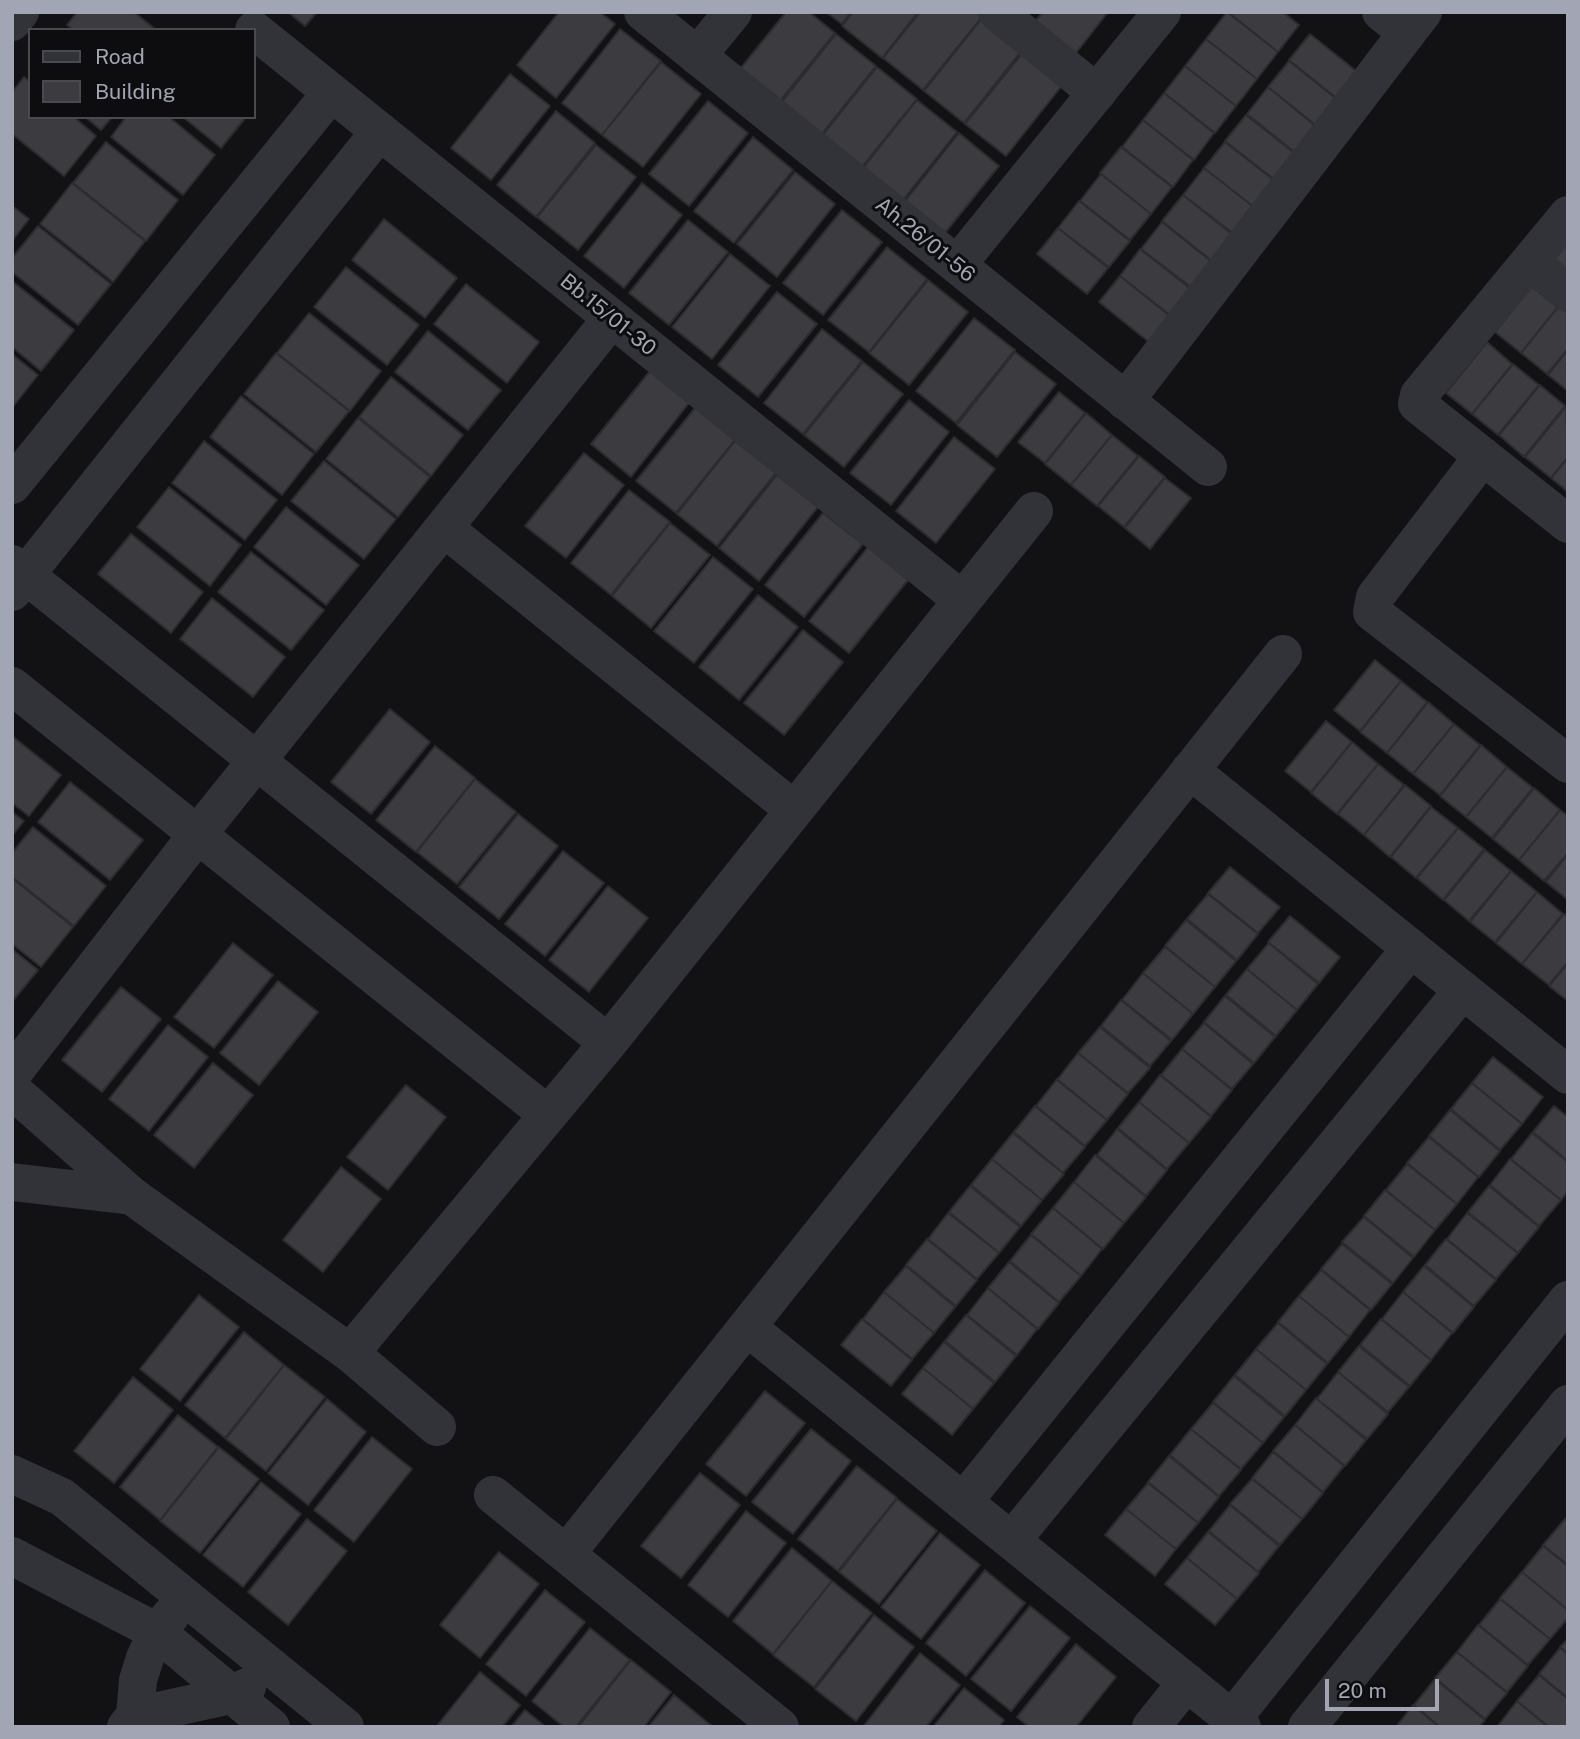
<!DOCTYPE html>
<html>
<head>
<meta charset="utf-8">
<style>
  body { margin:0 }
  #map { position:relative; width:1580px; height:1739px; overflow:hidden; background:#121113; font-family:"Public Sans",sans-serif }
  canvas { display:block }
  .frame { position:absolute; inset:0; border:14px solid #a2a6b4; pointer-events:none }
  .legend { position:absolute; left:28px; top:28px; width:228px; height:91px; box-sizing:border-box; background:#0d0c0e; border:2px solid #494a50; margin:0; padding:9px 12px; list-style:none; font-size:21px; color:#a2a6b4 }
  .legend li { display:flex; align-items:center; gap:14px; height:35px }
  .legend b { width:35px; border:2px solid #494a50 }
  .scale { position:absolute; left:1325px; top:1679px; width:114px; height:32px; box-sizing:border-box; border:4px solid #a2a6b4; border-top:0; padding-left:9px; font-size:21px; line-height:24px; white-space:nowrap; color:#a2a6b4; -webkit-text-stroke:5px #0d0c0e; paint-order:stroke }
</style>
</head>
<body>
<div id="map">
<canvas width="1580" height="1739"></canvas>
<div class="frame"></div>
<ul class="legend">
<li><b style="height:9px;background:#323338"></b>Road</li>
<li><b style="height:19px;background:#3c3b40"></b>Building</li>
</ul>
<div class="scale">20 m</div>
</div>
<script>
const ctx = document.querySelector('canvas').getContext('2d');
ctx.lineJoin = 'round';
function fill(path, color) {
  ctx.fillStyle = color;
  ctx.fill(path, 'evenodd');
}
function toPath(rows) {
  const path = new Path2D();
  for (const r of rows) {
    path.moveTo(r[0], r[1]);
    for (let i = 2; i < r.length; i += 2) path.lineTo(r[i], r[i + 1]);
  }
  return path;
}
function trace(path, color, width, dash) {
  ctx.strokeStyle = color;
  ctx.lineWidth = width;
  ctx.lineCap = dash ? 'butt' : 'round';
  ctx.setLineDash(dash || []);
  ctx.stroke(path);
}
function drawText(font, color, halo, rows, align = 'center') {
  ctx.font = font + ' "Public Sans",sans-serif';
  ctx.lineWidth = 6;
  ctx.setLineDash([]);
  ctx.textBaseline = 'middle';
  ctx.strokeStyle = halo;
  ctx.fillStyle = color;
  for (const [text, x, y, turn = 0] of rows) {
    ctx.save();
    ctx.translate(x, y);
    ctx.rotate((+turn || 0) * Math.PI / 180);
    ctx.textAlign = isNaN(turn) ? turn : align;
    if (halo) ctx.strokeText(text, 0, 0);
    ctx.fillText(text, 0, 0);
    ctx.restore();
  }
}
const building = toPath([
  [77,12,134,12,156,30,73,30,67,25,77,12],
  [288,12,317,12,305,26,288,12],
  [559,12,600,12,615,24,556,98,517,65,559,12],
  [786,12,809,12,835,33,776,106,736,74,786,12],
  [826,12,851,12,842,24,826,12],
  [853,12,918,12,882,58,842,26,853,12],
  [920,12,976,12,982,17,923,90,883,58,920,12],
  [1043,12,1108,12,1072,58,1032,25,1043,12],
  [1227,12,1278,52,1257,79,1206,39,1227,12],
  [1228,12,1283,12,1299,25,1278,52,1228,12],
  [983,17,1022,50,964,123,924,91,983,17],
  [620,29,661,61,602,135,562,103,620,29],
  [836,34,876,66,817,140,777,108,836,34],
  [1310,34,1360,74,1339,100,1289,60,1310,34],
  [1206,39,1257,79,1236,106,1185,66,1206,39],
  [1024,51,1064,83,1006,156,965,124,1024,51],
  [1289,61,1339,101,1318,127,1268,87,1289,61],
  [661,62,701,94,643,167,602,135,661,62],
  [1185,66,1236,106,1215,133,1164,93,1185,66],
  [877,67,917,99,858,172,818,141,877,67],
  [510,74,550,106,491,180,451,148,510,74],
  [24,77,30,82,30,117,74,117,96,136,64,176,12,134,12,92,24,77],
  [1268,87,1318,128,1297,154,1247,114,1268,87],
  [1164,93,1214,133,1194,160,1143,120,1164,93],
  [917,100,957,132,899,205,859,173,917,100],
  [708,101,748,133,689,206,649,174,708,101],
  [556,111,595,143,536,217,497,185,556,111],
  [1246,115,1297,155,1276,181,1225,141,1246,115],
  [85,117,112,117,101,130,85,117],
  [126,117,169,117,215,155,183,195,111,137,126,117],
  [183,117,246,117,221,148,183,117],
  [1143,120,1193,160,1173,187,1122,147,1143,120],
  [959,133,999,166,940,239,901,206,959,133],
  [753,137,793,170,734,243,694,211,753,137],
  [106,142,178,200,146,241,73,183,106,142],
  [1225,142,1276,182,1255,208,1204,168,1225,142],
  [596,145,636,177,578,250,537,217,596,145],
  [1121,147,1172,187,1151,214,1100,173,1121,147],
  [1204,168,1255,208,1234,234,1183,195,1204,168],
  [795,172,835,204,777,277,737,244,795,172],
  [1101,174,1151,214,1130,240,1080,201,1101,174],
  [72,183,145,241,113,282,40,224,72,183],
  [642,183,682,215,624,288,584,256,642,183],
  [1183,195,1233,235,1213,262,1162,221,1183,195],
  [1079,201,1130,241,1109,267,1058,228,1079,201],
  [12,206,29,219,12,241,12,206],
  [842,210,882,242,823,315,783,283,842,210],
  [384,219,457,278,425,318,352,260,384,219],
  [688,220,728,252,669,325,629,293,688,220],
  [1162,222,1212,262,1192,288,1141,249,1162,222],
  [38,226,111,284,78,325,12,272,12,258,38,226],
  [1058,228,1108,268,1087,294,1037,254,1058,228],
  [1568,240,1568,275,1550,261,1568,240],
  [887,247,927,279,869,352,828,320,887,247],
  [1140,249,1191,289,1170,315,1120,276,1140,249],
  [730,254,770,286,712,359,672,327,730,254],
  [346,267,419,325,387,365,314,307,346,267],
  [1120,276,1170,316,1149,342,1099,302,1120,276],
  [928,280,968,312,909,385,869,353,928,280],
  [12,281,74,330,41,371,12,347,12,281],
  [1536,281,1562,302,1521,353,1495,332,1536,281],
  [466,284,539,342,507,383,434,324,466,284],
  [777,292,817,324,758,397,718,365,777,292],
  [1562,302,1568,307,1568,349,1547,374,1521,353,1562,302],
  [309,313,381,371,350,411,277,353,309,313],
  [974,318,1015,350,956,423,916,391,974,318],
  [822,329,862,361,803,434,764,403,822,329],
  [428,331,501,390,468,430,395,372,428,331],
  [1487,342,1512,364,1472,414,1446,393,1487,342],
  [1568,350,1568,391,1548,375,1568,350],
  [1015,352,1056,384,997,457,957,425,1015,352],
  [276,353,349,411,316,452,244,394,276,353],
  [12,354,38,375,12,408,12,354],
  [863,362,903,394,844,467,804,435,863,362],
  [1513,364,1539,385,1498,435,1472,414,1513,364],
  [650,371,689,403,631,477,591,444,650,371],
  [391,377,463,435,431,476,359,417,391,377],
  [1540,385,1565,406,1524,457,1499,435,1540,385],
  [1059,392,1085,413,1045,463,1018,442,1059,392],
  [241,396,314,454,282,495,210,437,241,396],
  [909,400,949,432,891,505,850,473,909,400],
  [1566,407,1568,457,1551,478,1525,457,1566,407],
  [695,408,735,440,676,513,636,481,695,408],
  [1086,413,1112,435,1071,485,1045,464,1086,413],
  [358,418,430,477,398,517,326,459,358,418],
  [1112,435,1138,456,1097,506,1071,485,1112,435],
  [954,437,995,469,936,543,896,511,954,437],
  [204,441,277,500,245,540,172,483,204,441],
  [735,441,776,473,717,546,677,514,735,441],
  [584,453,624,485,566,558,525,526,584,453],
  [1139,456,1165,477,1124,527,1098,506,1139,456],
  [1568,458,1568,492,1551,478,1568,458],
  [324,461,396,519,364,559,291,501,324,461],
  [777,475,818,507,759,581,719,548,777,475],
  [1165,478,1191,498,1150,549,1125,528,1165,478],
  [169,487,241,545,210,586,137,527,169,487],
  [629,490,670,522,611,595,571,563,629,490],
  [286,507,359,565,326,605,254,547,286,507],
  [823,513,863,544,804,617,765,585,823,513],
  [670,523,710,555,651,628,612,596,670,523],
  [131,534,203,592,171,633,98,574,131,534],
  [868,547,908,580,849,653,809,621,868,547],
  [251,552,324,610,291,650,218,592,251,552],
  [713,557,753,589,694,663,654,631,713,557],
  [758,595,798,627,739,700,699,667,758,595],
  [212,598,285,657,253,697,180,639,212,598],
  [803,630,843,662,784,735,744,703,803,630],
  [1375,660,1401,681,1360,731,1334,710,1375,660],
  [1401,681,1427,702,1387,753,1360,732,1401,681],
  [1428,702,1454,724,1413,774,1387,753,1428,702],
  [390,709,430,742,371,814,331,782,390,709],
  [1326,721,1352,742,1311,792,1285,771,1326,721],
  [1454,724,1480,745,1440,795,1413,774,1454,724],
  [12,736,61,775,29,816,12,803,12,736],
  [1352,742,1378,764,1337,814,1311,793,1352,742],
  [1481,745,1507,767,1466,817,1440,796,1481,745],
  [435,746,475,778,416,852,376,820,435,746],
  [1378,764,1404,785,1364,835,1338,814,1378,764],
  [1507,767,1533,788,1492,838,1466,817,1507,767],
  [475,779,516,812,457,884,417,852,475,779],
  [70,782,143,840,110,880,38,822,70,782],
  [1405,785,1431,806,1390,857,1364,835,1405,785],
  [1534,788,1560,810,1519,860,1493,839,1534,788],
  [1431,807,1458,828,1416,878,1391,857,1431,807],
  [1560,810,1568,816,1568,853,1544,881,1519,860,1560,810],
  [12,812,24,821,12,836,12,812],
  [518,814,558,846,499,919,459,887,518,814],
  [33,827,106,886,74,926,12,877,12,853,33,827],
  [1458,828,1484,849,1443,900,1417,878,1458,828],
  [1485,850,1511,871,1469,921,1444,900,1485,850],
  [563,851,604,883,545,956,505,924,563,851],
  [1568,854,1568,900,1546,882,1568,854],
  [1230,867,1280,907,1258,933,1208,893,1230,867],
  [1511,871,1537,892,1495,942,1470,922,1511,871],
  [12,878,73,927,41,967,12,944,12,878],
  [608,886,648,918,589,992,549,960,608,886],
  [1537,892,1563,914,1522,964,1496,943,1537,892],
  [1208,894,1258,934,1237,960,1187,919,1208,894],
  [1564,914,1568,917,1568,962,1549,985,1522,964,1564,914],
  [1290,916,1340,957,1319,983,1268,942,1290,916],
  [1186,920,1236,961,1215,987,1165,946,1186,920],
  [233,943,273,975,214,1048,174,1017,233,943],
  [1269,943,1318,984,1297,1010,1247,969,1269,943],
  [1165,947,1215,987,1193,1014,1143,973,1165,947],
  [12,949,38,970,12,1002,12,949],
  [1568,963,1568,1001,1549,986,1568,963],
  [1247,969,1297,1010,1276,1036,1226,995,1247,969],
  [1143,973,1193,1014,1172,1040,1122,1000,1143,973],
  [278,981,318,1012,259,1085,220,1053,278,981],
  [121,987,161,1019,102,1092,62,1060,121,987],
  [1225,996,1275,1037,1254,1063,1204,1022,1225,996],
  [1121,1000,1171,1041,1150,1066,1101,1026,1121,1000],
  [1204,1023,1253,1064,1232,1089,1182,1049,1204,1023],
  [168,1025,208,1057,149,1131,109,1099,168,1025],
  [1100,1027,1150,1068,1128,1093,1078,1053,1100,1027],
  [1182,1049,1232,1090,1211,1116,1161,1075,1182,1049],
  [1078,1053,1128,1094,1107,1120,1057,1080,1078,1053],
  [1493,1057,1543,1097,1522,1124,1472,1083,1493,1057],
  [213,1063,253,1095,194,1168,154,1135,213,1063],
  [1160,1075,1211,1117,1189,1143,1139,1102,1160,1075],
  [1057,1079,1107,1120,1085,1146,1036,1106,1057,1079],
  [1472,1083,1522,1124,1500,1150,1451,1109,1472,1083],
  [406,1085,446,1117,388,1190,347,1157,406,1085],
  [1139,1102,1189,1143,1167,1169,1118,1128,1139,1102],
  [1035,1106,1085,1147,1063,1173,1014,1132,1035,1106],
  [1554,1106,1568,1117,1568,1161,1533,1132,1554,1106],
  [1450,1110,1500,1151,1479,1177,1429,1136,1450,1110],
  [1117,1129,1167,1170,1146,1196,1097,1155,1117,1129],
  [1013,1133,1064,1174,1042,1200,992,1159,1013,1133],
  [1532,1133,1568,1162,1568,1191,1561,1200,1511,1159,1532,1133],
  [1429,1137,1478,1177,1457,1204,1407,1163,1429,1137],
  [1095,1155,1146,1197,1124,1223,1074,1182,1095,1155],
  [992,1159,1042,1200,1021,1226,971,1185,992,1159],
  [1510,1159,1561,1200,1539,1226,1490,1185,1510,1159],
  [1407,1164,1457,1204,1435,1230,1386,1190,1407,1164],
  [341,1167,381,1199,323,1272,283,1240,341,1167],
  [1074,1182,1124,1223,1103,1249,1053,1208,1074,1182],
  [970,1186,1020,1227,999,1253,949,1212,970,1186],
  [1489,1186,1539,1227,1518,1253,1468,1212,1489,1186],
  [1385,1190,1435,1230,1414,1257,1364,1216,1385,1190],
  [1053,1208,1102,1249,1081,1276,1031,1234,1053,1208],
  [948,1213,999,1253,977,1279,928,1239,948,1213],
  [1467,1213,1518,1253,1496,1279,1447,1239,1467,1213],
  [1364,1217,1413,1258,1393,1283,1342,1242,1364,1217],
  [1031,1235,1081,1276,1059,1302,1010,1261,1031,1235],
  [927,1239,977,1280,956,1306,906,1265,927,1239],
  [1446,1239,1496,1280,1474,1306,1425,1265,1446,1239],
  [1342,1244,1392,1284,1371,1310,1321,1269,1342,1244],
  [1009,1262,1059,1303,1038,1329,988,1288,1009,1262],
  [906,1266,955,1307,934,1333,884,1292,906,1266],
  [1424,1266,1474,1307,1453,1333,1403,1292,1424,1266],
  [1321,1270,1370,1310,1349,1337,1299,1296,1321,1270],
  [988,1288,1037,1329,1017,1355,967,1315,988,1288],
  [884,1292,934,1333,912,1359,863,1319,884,1292],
  [1403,1292,1452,1333,1431,1360,1382,1319,1403,1292],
  [199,1295,239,1327,180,1401,140,1369,199,1295],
  [1299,1296,1349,1337,1328,1363,1278,1322,1299,1296],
  [966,1315,1016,1356,995,1382,945,1341,966,1315],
  [862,1319,912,1360,891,1386,841,1345,862,1319],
  [1381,1319,1431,1360,1410,1386,1360,1345,1381,1319],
  [1278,1323,1327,1364,1306,1390,1256,1349,1278,1323],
  [244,1332,284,1365,225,1438,185,1405,244,1332],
  [944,1342,994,1383,973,1409,923,1368,944,1342],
  [1359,1346,1409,1387,1388,1412,1338,1372,1359,1346],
  [1256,1349,1306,1390,1285,1416,1235,1375,1256,1349],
  [284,1365,325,1397,266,1471,226,1439,284,1365],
  [923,1368,973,1409,952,1435,902,1394,923,1368],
  [1338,1372,1388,1414,1367,1439,1317,1399,1338,1372],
  [1234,1376,1284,1417,1263,1443,1213,1402,1234,1376],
  [133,1377,173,1410,114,1483,74,1451,133,1377],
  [765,1391,805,1423,746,1496,706,1464,765,1391],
  [1316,1398,1366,1440,1345,1466,1295,1425,1316,1398],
  [327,1399,366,1432,308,1505,268,1473,327,1399],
  [1213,1403,1263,1443,1241,1469,1191,1429,1213,1403],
  [178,1415,218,1447,160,1520,120,1487,178,1415],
  [1295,1425,1344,1466,1323,1492,1273,1451,1295,1425],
  [811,1429,851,1461,793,1534,752,1502,811,1429],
  [1191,1429,1241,1470,1219,1496,1170,1455,1191,1429],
  [372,1437,412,1469,354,1542,314,1510,372,1437],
  [219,1447,259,1479,200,1553,160,1521,219,1447],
  [1273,1452,1323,1493,1302,1519,1252,1478,1273,1452],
  [1169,1456,1219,1497,1198,1523,1148,1482,1169,1456],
  [857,1466,897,1498,838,1571,798,1539,857,1466],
  [700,1473,740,1505,681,1578,641,1546,700,1473],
  [1252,1479,1302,1519,1280,1545,1230,1504,1252,1479],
  [261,1482,301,1514,243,1587,203,1555,261,1482],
  [1148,1483,1198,1523,1176,1549,1126,1509,1148,1483],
  [897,1499,937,1531,879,1604,839,1572,897,1499],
  [1230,1505,1279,1546,1258,1572,1209,1531,1230,1505],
  [1126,1509,1176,1549,1155,1576,1105,1535,1126,1509],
  [746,1511,786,1543,728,1617,688,1585,746,1511],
  [307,1519,347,1551,288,1625,248,1592,307,1519],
  [1565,1519,1568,1522,1568,1565,1543,1545,1565,1519],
  [1208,1532,1259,1573,1237,1599,1187,1558,1208,1532],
  [940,1533,980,1565,921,1639,881,1607,940,1533],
  [1543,1546,1568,1566,1568,1610,1522,1572,1543,1546],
  [792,1548,832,1581,773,1654,733,1621,792,1548],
  [499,1552,539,1584,480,1658,440,1625,499,1552],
  [1187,1558,1237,1599,1215,1625,1165,1584,1187,1558],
  [985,1570,1025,1603,966,1676,926,1643,985,1570],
  [1522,1572,1568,1610,1568,1618,1550,1639,1500,1598,1522,1572],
  [832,1581,872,1613,814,1687,773,1655,832,1581],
  [545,1590,585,1622,526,1696,486,1664,545,1590],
  [1500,1599,1550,1639,1528,1665,1479,1625,1500,1599],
  [1030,1606,1070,1638,1011,1711,971,1679,1030,1606],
  [874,1615,914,1647,856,1721,815,1689,874,1615],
  [1478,1625,1528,1666,1507,1692,1457,1652,1478,1625],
  [590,1628,630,1660,576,1727,564,1727,532,1701,590,1628],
  [1568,1639,1568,1653,1560,1647,1568,1639],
  [1076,1644,1116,1677,1076,1727,1029,1727,1017,1717,1076,1644],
  [1560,1648,1568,1654,1568,1698,1539,1674,1560,1648],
  [1457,1652,1507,1693,1485,1719,1435,1678,1457,1652],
  [920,1653,960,1685,926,1727,863,1727,920,1653],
  [631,1660,671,1692,644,1727,578,1727,631,1660],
  [480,1672,520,1705,502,1727,436,1727,480,1672],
  [1539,1675,1568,1699,1568,1727,1549,1727,1517,1701,1539,1675],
  [1435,1679,1485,1720,1479,1727,1440,1727,1414,1705,1435,1679],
  [964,1688,1004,1720,999,1727,933,1727,964,1688],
  [674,1695,713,1727,648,1727,674,1695],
  [1517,1701,1548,1727,1497,1727,1517,1701],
  [1413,1705,1439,1727,1396,1727,1413,1705],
  [525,1710,546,1727,511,1727,525,1710]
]);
const minor = toPath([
  [643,12,1208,467],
  [997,12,1097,93],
  [1381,12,1407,33],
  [12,22,20,12],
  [254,30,962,600],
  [697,56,733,12],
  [1568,215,1419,395,1417,404,1568,524],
  [1530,262,1568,293],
  [957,265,1162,12],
  [1125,401,1423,12],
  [1483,456,1375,597,1372,612,1568,764],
  [12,485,331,93],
  [444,528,793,809],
  [12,564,608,1043],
  [12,592,380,131],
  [12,686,547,1114],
  [1190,770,1568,1075],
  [12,1074,197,835,612,318],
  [12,1090,132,1196,350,1353,437,1427],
  [12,1182,132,1196],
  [747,1327,1242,1727],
  [350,1353,608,1043,1034,511],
  [12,1474,62,1497,345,1727],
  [493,1495,780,1727],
  [963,1502,1411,948],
  [1012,1540,1463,990],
  [566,1554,1283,654],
  [12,1556,157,1632,271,1727],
  [135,1716,231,1695,247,1687],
  [1232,1719,1568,1300],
  [126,1727,135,1716,138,1680,145,1658,157,1632,171,1615],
  [1151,1727,1187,1682],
  [1307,1727,1568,1404]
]);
const streetNames = [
  ["Ah.26/01-56",925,240,39],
  ["Bb.15/01-30",608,315,39]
];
fill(building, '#3c3b40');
trace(building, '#2c2b2f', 2);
trace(minor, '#323338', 38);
drawText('21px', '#a2a6b4', '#0d0c0e', streetNames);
</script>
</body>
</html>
